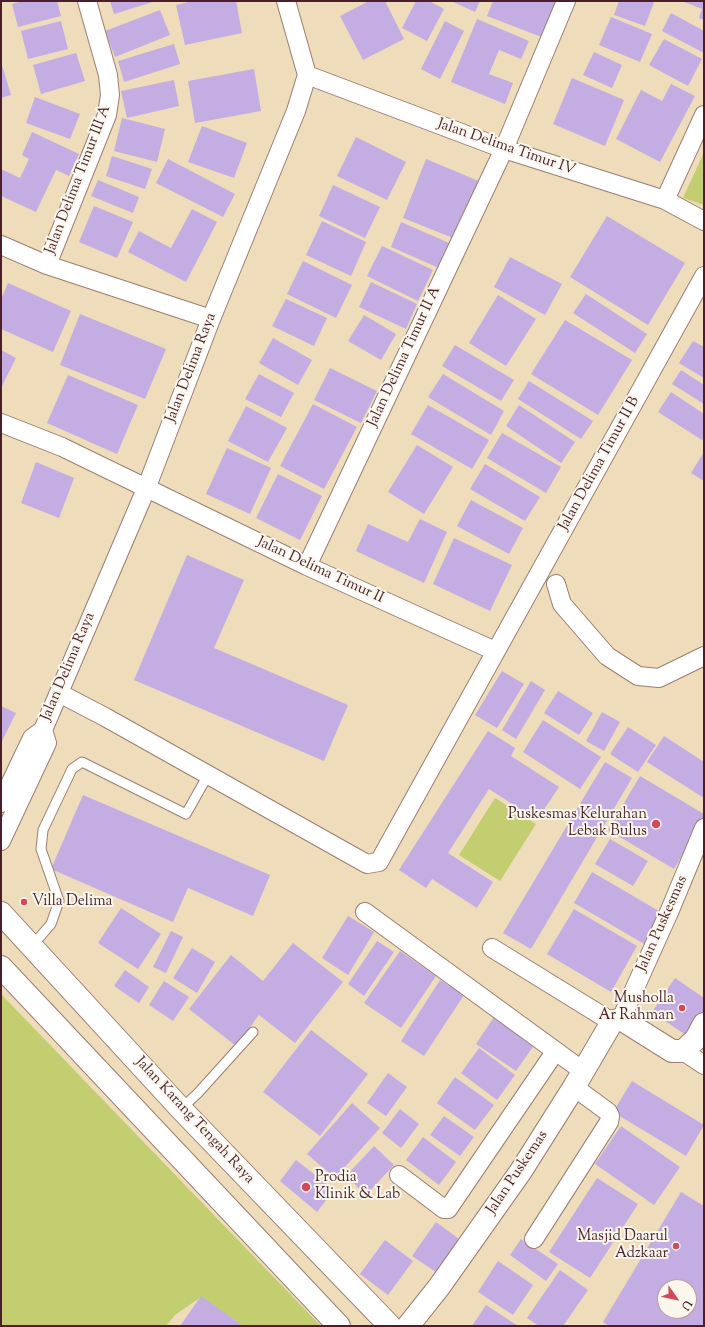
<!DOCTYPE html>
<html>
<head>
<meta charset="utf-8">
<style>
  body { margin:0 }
  #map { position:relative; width:705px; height:1327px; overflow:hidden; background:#efdcba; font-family:"Sorts Mill Goudy",serif }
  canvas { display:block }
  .frame { position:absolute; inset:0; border:2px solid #4a1f2b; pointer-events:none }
  .north { position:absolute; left:657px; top:1279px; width:40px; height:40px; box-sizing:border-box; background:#fbf7ec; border:1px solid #b4a19f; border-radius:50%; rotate:123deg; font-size:11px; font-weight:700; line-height:16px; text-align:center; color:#4a1f2b }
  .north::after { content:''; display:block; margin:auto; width:14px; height:18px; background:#d1495b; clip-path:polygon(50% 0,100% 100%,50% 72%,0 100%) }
</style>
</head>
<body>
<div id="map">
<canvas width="705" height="1327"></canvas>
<div class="frame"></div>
<div class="north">U</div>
</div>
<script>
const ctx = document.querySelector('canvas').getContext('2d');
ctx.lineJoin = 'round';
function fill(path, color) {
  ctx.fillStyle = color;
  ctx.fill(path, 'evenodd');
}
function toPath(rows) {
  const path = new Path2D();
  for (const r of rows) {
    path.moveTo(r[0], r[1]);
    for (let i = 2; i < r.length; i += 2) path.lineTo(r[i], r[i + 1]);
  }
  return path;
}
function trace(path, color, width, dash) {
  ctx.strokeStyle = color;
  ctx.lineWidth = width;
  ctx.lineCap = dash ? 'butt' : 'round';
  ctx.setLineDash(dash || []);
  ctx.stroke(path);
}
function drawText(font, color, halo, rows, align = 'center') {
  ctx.font = font + ' "Sorts Mill Goudy",serif';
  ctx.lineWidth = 4;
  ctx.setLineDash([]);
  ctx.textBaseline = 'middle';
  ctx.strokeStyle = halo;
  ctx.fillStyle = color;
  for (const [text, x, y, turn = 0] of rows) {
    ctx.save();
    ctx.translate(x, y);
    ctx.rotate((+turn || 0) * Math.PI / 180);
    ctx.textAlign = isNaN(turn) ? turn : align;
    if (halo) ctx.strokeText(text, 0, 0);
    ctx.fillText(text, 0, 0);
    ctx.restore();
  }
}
const green = toPath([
  [704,152,704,205,683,198],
  [495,798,536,824,500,881,459,855],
  [1,994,263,1266,321,1326,243,1326,201,1297,175,1315,166,1326,1,1326]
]);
const building = toPath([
  [22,1,57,1,61,16,18,27,12,4],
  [110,1,156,1,114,14],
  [193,1,236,1,242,33,185,45,176,5],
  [369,1,385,1,404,39,363,60,340,16],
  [416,1,429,1,444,9,427,41,402,28],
  [451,1,480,1,475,12],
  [493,1,558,1,544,38,487,16],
  [619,1,654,2,645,26,614,15],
  [682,1,704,1,704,20,699,18,702,9],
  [160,10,170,35,115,57,105,31],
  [671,13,704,31,704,53,662,31],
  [611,17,652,34,640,62,599,45],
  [477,19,529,41,521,59,499,50,489,74,513,83,505,104,451,82],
  [61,21,68,49,28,59,21,31],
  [445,21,464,31,440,79,421,69],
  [664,39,702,59,688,86,649,65],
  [174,44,180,64,124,82,118,61],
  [594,52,622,65,612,88,583,75],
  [76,53,85,81,41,94,33,65],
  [1,62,11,95,1,98],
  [254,69,261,111,195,123,188,81],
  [572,78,624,100,605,146,553,124],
  [174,80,179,106,127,118,121,91],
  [671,84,695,96,660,162,616,139,641,90,662,101],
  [35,97,80,114,70,139,26,123],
  [122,118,165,129,157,162,114,151],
  [202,126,247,143,234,178,188,162],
  [32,132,79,154,69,176,56,170,36,212,1,196,1,169,20,178,29,159,22,155],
  [356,137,406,162,387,200,337,176],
  [112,156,152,169,145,189,106,176],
  [168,159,235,194,223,217,156,183],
  [426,159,481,182,453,238,403,218],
  [98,180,139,197,133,213,91,196],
  [333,185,380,207,365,238,319,216],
  [94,206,133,222,117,258,79,242],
  [192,209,217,222,186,282,128,252,139,231,171,248],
  [607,216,685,263,648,325,570,277],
  [322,221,366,242,351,276,306,255],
  [401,222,449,243,439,268,391,247],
  [382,246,433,270,418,301,367,276],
  [510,257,562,284,545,315,494,287],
  [303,261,352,285,336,318,287,294],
  [371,282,417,304,406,329,359,307],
  [8,283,71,311,53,352,1,329,1,299],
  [586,294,647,334,635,353,573,313],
  [498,295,536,319,506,366,469,343],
  [286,299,327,318,314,346,272,326],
  [80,314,166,349,145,399,60,365],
  [364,315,396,334,381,360,348,341],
  [565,320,632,360,598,415,531,374],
  [273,338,312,360,298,385,259,363],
  [693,341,704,347,704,378,679,363],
  [455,345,514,380,501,401,442,366],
  [1,350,16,358,1,388],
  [330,368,377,391,361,423,314,400],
  [681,370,704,385,704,404,672,384],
  [259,374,294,393,281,417,245,399],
  [443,374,504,411,491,435,428,397],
  [68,375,138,405,117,454,47,423],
  [529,381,593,421,581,439,518,399],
  [671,392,704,414,704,438,702,440,658,412],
  [313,404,357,427,324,489,280,466],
  [428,405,489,440,472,469,411,434],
  [519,405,575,442,561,463,506,426],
  [246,406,287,428,268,462,228,441],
  [502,433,561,467,546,493,487,458],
  [417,445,453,467,424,514,388,492],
  [227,448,271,468,250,514,206,494],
  [704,452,704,481,691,473],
  [36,462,74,478,59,518,21,503],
  [485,464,540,497,525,521,470,489],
  [278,474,322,496,300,540,256,518],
  [471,500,523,528,509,554,457,526],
  [420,519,447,532,424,583,356,551,368,524,408,542],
  [454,538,512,565,490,611,433,584],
  [187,555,244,580,214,648,348,705,324,761,134,680],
  [502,671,524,684,497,728,475,715],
  [531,681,545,690,516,739,502,730],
  [558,691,593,713,579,735,544,713],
  [1,706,16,713,1,743],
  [602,712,620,722,604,751,586,741],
  [543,720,601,757,580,789,523,752],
  [628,727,656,745,638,772,610,754],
  [488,731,515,748,511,756,559,787,537,820,489,789,448,853,493,882,477,908,432,879,426,888,399,870],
  [664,736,704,762,704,798,647,762],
  [605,762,632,778,531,949,503,933],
  [640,776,704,814,704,819,674,869,608,830],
  [83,795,270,875,253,916,188,888,173,922,51,869],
  [610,839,648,861,633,886,595,864],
  [592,872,664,914,646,945,574,903],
  [121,908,161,934,138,969,98,943],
  [574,909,637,946,611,992,547,954],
  [348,916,374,932,348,975,322,958],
  [171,931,183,937,166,973,153,967],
  [377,941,394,952,364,996,348,984],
  [293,943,343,982,295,1043,259,1015,236,1046,189,1009,231,955,263,981],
  [192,948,215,962,197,993,173,978],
  [400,951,436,976,401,1028,364,1003],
  [125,970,149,987,139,1003,114,986],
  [675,978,704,998,704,1017,690,1038,652,1012],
  [440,980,464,995,424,1056,401,1041],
  [164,981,189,997,173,1021,149,1005],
  [496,1014,537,1041,516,1071,476,1044],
  [311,1030,368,1074,320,1136,263,1092],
  [479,1048,515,1075,497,1100,461,1073],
  [388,1073,407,1087,386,1116,367,1103],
  [455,1077,494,1105,475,1130,437,1103],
  [632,1081,704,1125,686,1156,613,1112],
  [352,1103,380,1128,335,1178,307,1154],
  [400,1109,419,1124,401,1148,382,1133],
  [444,1116,474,1137,460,1156,430,1135],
  [621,1126,680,1167,654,1205,595,1164],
  [423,1137,456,1162,439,1185,406,1160],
  [374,1146,394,1165,366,1195,346,1176],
  [296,1160,334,1190,317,1212,280,1181],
  [597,1178,638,1204,590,1278,549,1252],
  [681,1192,704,1206,704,1326,609,1326,603,1322],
  [665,1287,689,1287,689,1311,665,1311],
  [436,1222,459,1239,436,1272,412,1256],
  [521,1239,558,1264,546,1281,510,1255],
  [385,1240,413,1261,388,1295,360,1274],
  [498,1261,533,1285,513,1315,478,1292],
  [560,1270,588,1290,563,1326,539,1326,527,1318],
  [201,1296,243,1326,180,1326],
  [486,1305,518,1326,472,1326]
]);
const service = toPath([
  [32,946,51,924,59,901,41,849,43,830,72,769,82,762,186,814,208,775],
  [181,1109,198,1093,253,1032]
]);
const minor = toPath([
  [307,75,504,149,665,200,704,221],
  [665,200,704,115],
  [1,245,47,265,211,319],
  [47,265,107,115,110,95,108,75,87,1],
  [1,423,62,447,307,566,495,651],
  [307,566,504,149,566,1],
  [556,584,562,604,607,656,638,676,659,678,704,656],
  [59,693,105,717,367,864,379,862,704,276],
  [1,803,32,738,43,730,146,489,211,319,296,111,307,75,286,1],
  [1,841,47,743,43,730],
  [365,912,583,1071],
  [492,948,612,1022],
  [621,1019,670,910,704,828],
  [683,1051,704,1065],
  [399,1175,444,1209,448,1209,555,1052],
  [534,1239,609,1122,610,1116,608,1112,574,1087]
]);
const tertiary = toPath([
  [408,1326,439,1287,521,1171,574,1087,612,1022,621,1019,672,1051,683,1051,696,1039,704,1024]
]);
const secondary = toPath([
  [1,913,181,1109,390,1326],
  [1,967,339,1326]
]);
const markers = [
  [656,824,5,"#d1495b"],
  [24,902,4,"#d1495b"],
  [682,1008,4,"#d1495b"],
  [306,1187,5,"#d1495b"],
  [676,1246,4,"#d1495b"]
];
const streetNames = [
  ["Jalan Delima Timur IV",506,148,19],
  ["Jalan Delima Timur III A",79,180,-69],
  ["Jalan Delima Timur II A",405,357,-65],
  ["Jalan Delima Raya",192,368,-69],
  ["Jalan Delima Timur II B",600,464,-61],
  ["Jalan Delima Timur II",320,571,25],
  ["Jalan Delima Raya",69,667,-67],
  ["Jalan Puskesmas",663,924,-66],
  ["Jalan Karang Tengah Raya",194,1121,47],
  ["Jalan Puskemas",518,1173,-56]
];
const poiNames = [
  ["Puskesmas Kelurahan",647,815],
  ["Lebak Bulus",647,832],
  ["Villa Delima",32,902,"left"],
  ["Musholla",674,999],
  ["Ar Rahman",674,1016],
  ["Prodia",315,1178,"left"],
  ["Klinik & Lab",315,1195,"left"],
  ["Masjid Daarul",668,1237],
  ["Adzkaar",668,1254]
];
fill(green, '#c2ce70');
fill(building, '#c3ade2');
trace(service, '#9c7e72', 11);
trace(minor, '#9c7e72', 20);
trace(tertiary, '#9c7e72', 24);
trace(secondary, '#9c7e72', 24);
trace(service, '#fff', 9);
trace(minor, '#fff', 18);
trace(tertiary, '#fff', 22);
trace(secondary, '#fff', 22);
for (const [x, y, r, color] of markers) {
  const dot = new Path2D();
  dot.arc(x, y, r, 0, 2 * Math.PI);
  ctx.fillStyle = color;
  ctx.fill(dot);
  trace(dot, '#fbf7ec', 1.5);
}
drawText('15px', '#4a1f2b', '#fbf7ec', streetNames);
drawText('15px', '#4a1f2b', '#fbf7ec', poiNames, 'right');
</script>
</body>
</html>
